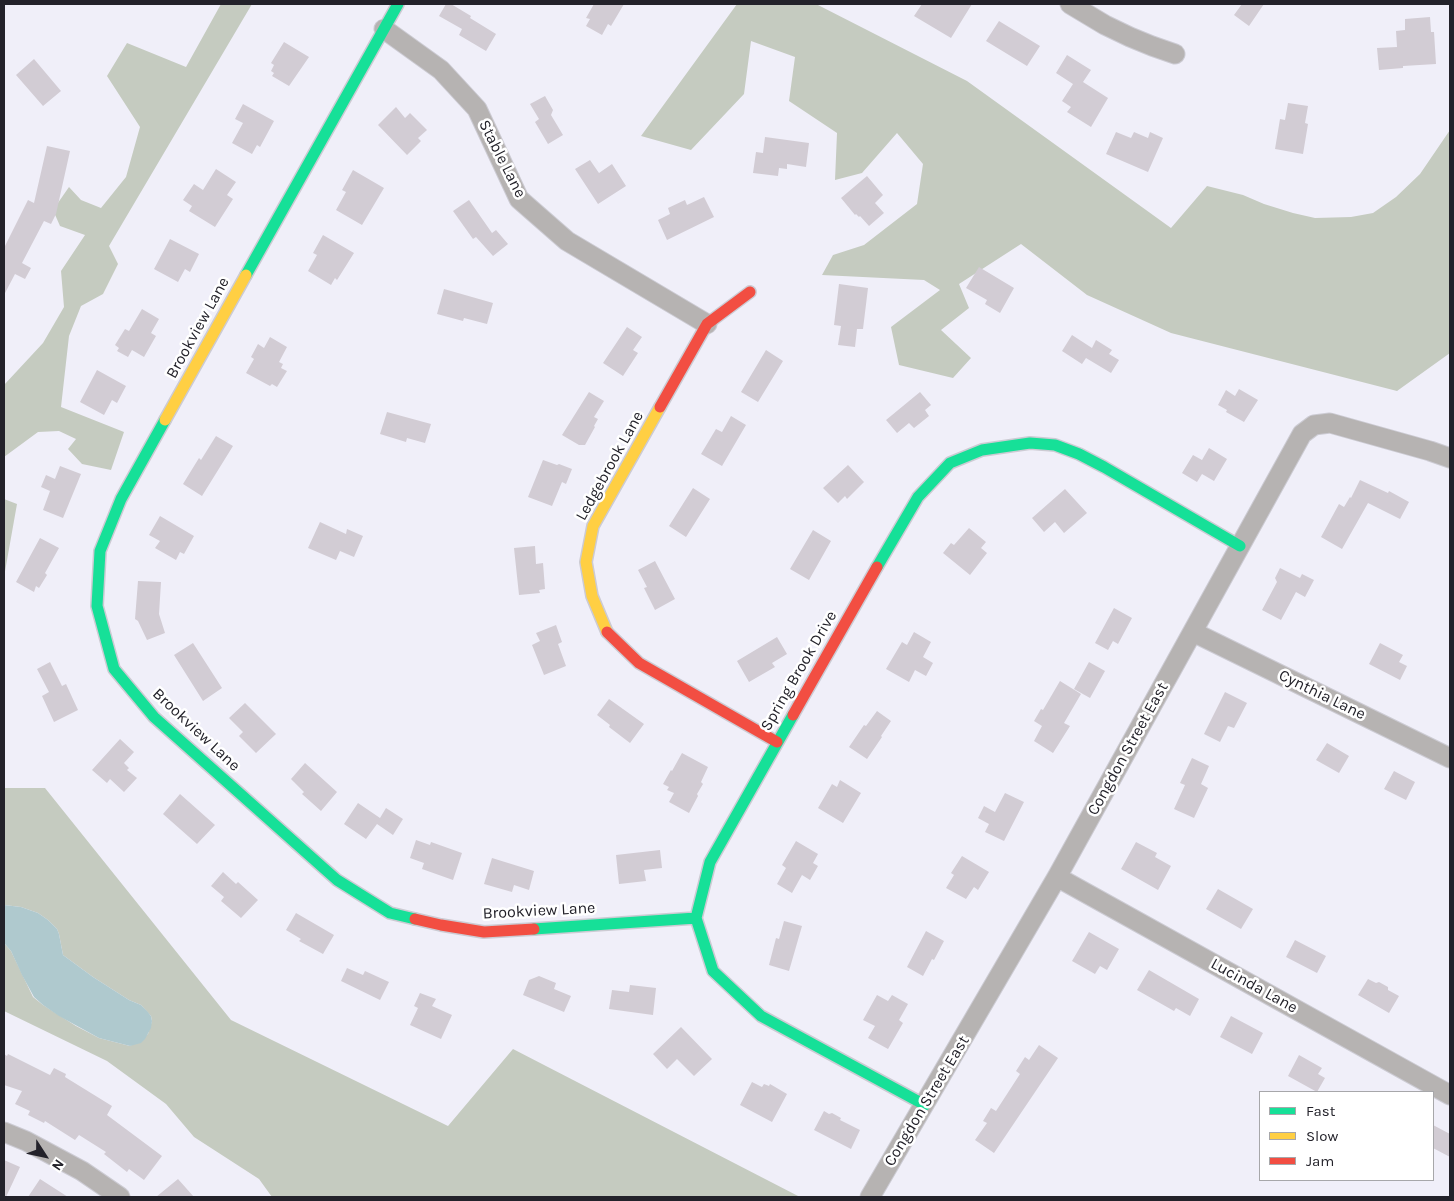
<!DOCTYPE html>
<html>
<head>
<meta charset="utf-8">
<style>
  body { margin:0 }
  #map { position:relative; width:1454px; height:1201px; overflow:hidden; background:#f0eff9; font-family:Karla,sans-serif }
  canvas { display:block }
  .frame { position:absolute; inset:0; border:5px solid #23222a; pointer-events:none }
  .legend { position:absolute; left:1259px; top:1091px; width:175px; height:90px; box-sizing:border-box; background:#fff; border:1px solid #a7a7aa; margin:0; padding:6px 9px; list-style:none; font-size:15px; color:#23222a }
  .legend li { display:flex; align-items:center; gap:10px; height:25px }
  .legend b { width:25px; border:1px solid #a7a7aa }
  .north { position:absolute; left:20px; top:1131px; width:50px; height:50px; -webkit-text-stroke:4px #fff; paint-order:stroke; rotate:125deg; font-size:14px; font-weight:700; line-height:20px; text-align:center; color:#23222a }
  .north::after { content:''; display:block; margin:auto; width:18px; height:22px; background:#23222a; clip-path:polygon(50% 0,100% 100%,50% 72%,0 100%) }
</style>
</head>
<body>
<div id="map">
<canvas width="1454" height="1201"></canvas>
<div class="frame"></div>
<ul class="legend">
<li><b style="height:6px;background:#16e098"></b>Fast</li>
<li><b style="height:6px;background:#ffcf43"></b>Slow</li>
<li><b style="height:6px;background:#f24e42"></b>Jam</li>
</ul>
<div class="north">N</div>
</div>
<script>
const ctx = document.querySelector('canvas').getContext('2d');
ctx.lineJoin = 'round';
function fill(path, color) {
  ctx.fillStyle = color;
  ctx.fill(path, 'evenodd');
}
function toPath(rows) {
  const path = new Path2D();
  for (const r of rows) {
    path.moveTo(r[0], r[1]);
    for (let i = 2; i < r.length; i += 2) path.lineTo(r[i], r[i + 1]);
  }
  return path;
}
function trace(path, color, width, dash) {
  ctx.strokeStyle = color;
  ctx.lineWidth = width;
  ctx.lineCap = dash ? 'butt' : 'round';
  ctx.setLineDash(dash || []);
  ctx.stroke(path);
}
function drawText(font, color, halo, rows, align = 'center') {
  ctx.font = font + ' Karla,sans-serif';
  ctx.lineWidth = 5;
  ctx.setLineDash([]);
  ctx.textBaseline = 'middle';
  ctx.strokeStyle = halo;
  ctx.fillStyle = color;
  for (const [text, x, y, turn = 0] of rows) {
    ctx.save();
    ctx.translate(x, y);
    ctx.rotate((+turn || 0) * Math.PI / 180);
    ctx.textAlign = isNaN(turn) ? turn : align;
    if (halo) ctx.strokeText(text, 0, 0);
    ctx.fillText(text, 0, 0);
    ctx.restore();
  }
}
const forest = toPath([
  [221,4,252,4,109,246,118,264,103,294,81,306,69,336,61,407,124,432,111,470,82,464,68,449,76,439,59,431,38,432,4,457,4,385,43,343,64,307,61,271,85,235,60,226,53,210,69,187,81,200,101,208,126,177,140,127,107,76,127,43,186,67],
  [737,4,816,4,967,81,1171,228,1207,186,1243,195,1264,204,1293,213,1315,218,1351,217,1373,213,1396,197,1420,174,1450,130,1450,353,1397,391,1171,333,1087,295,1021,244,959,284,969,308,941,330,971,358,953,378,899,365,891,327,940,290,924,280,822,275,833,255,864,245,917,204,923,164,897,133,862,173,835,180,837,133,789,101,795,57,751,41,744,94,691,150,641,136],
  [4,499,17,504,4,577],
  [4,788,45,788,231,1020,448,1126,513,1049,800,1197,272,1197,259,1179,194,1137,166,1104,107,1061,4,1011,4,943,11,951,33,997,43,1005,76,1026,99,1038,130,1046,148,1034,152,1021,151,1016,141,1005,129,1000,93,977,63,955,59,934,57,929,48,920,38,913,21,907,4,905]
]);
const water = toPath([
  [4,905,21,907,38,913,48,920,57,929,59,934,63,955,93,977,129,1000,141,1005,147,1011,151,1016,152,1021,151,1028,145,1039,141,1043,130,1046,99,1038,59,1016,43,1005,34,997,22,975,11,951,4,943]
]);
const building = toPath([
  [446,4,451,4,471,16,470,18,496,34,486,51,459,35,462,29,439,16],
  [594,4,624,4,611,26,608,24,602,35,586,26,590,19,586,18],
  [922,4,972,4,951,38,914,16],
  [1242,4,1264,4,1249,26,1234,15],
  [1430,17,1431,32,1434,32,1436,64,1403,66,1403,68,1379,70,1377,48,1397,47,1396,31,1405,30,1405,19],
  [999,21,1040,46,1027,66,986,41],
  [284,42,309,57,289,86,272,76,274,73,271,71,274,65,271,63],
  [1067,55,1091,70,1083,82,1108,98,1091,127,1067,112,1071,107,1062,101,1073,84,1056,73],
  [34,59,61,91,43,106,16,75],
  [545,96,553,110,551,115,563,135,548,144,535,122,539,119,530,104],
  [1288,103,1308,106,1305,123,1308,124,1303,154,1275,149,1280,119,1285,120],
  [243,104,274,121,260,147,257,145,252,154,232,143,243,123,235,119],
  [396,107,405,118,410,113,427,130,418,138,421,141,407,155,378,125],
  [1116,132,1131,138,1134,132,1148,138,1150,132,1163,138,1148,172,1106,154],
  [765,137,809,143,806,167,787,164,787,169,779,168,778,176,753,173,756,152,763,153],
  [47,146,70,151,56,214,51,224,44,221,22,263,31,268,25,279,15,274,4,295,4,248,28,200,34,203],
  [590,160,599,173,612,164,626,186,598,204,575,169],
  [216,169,236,182,227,195,233,199,215,227,189,211,192,206,183,200,194,184,203,190],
  [353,170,384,188,362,225,336,210,346,192,342,190],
  [867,176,883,195,875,203,884,213,869,226,860,216,859,217,856,214,855,215,841,198],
  [704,197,714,217,667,240,658,220,670,214,668,208,685,200,687,205],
  [469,200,492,233,496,230,508,244,493,256,476,237,473,239,453,211],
  [323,235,354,253,337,280,335,278,331,285,308,271,317,255,313,253],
  [170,239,199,254,190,272,185,269,178,282,154,269],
  [979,267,1014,288,1000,313,985,304,987,300,966,288],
  [839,284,868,288,863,329,857,329,855,347,838,345,841,326,834,325],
  [444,289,493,303,487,324,464,318,463,321,437,314],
  [142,309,159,319,151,333,156,336,144,357,132,350,128,357,117,351,119,348,115,345,125,329,129,331],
  [627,327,642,337,633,350,638,353,623,376,603,363],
  [1072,335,1092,348,1096,340,1112,350,1109,354,1119,360,1111,373,1086,358,1082,364,1062,351],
  [270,337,287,347,279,362,283,364,281,368,287,371,277,387,272,384,270,386,246,373,254,359,251,357,258,344,264,348],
  [766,350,783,361,758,402,741,392],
  [97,370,126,386,117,403,112,400,104,415,80,402],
  [1239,389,1258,400,1244,422,1226,412,1227,410,1218,405,1226,390,1235,396],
  [589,392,604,401,594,417,598,419,594,426,595,427,585,445,579,445,562,435],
  [920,392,931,405,925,410,929,416,914,428,909,423,897,433,886,420],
  [387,412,431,424,425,443,407,438,406,442,380,434],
  [731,416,746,425,722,466,701,454,716,429,722,432],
  [216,436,233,446,202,496,183,484,199,458,201,460],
  [1209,448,1227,459,1214,481,1202,474,1197,482,1182,473,1193,455,1202,460],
  [543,460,557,465,559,464,572,469,566,484,562,482,552,506,528,497],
  [848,465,864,482,847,499,845,496,838,503,823,488],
  [60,466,81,474,63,518,43,510,50,491,41,487,46,475,55,479],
  [1360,480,1388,493,1389,491,1409,502,1400,519,1368,503,1342,549,1321,537,1339,504,1344,507,1350,497,1351,498],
  [693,488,710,499,686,537,669,526],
  [1065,489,1087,513,1064,533,1055,522,1044,532,1032,518],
  [160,516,194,536,184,554,180,552,176,560,155,548,160,541,149,535],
  [320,522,346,534,347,529,363,536,354,557,340,551,336,560,308,548],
  [969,528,986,542,981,548,987,553,970,575,943,553,951,543,954,545],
  [813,530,831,541,809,580,790,569],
  [40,538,59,548,45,573,47,575,39,588,36,586,34,592,16,582],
  [535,546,536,564,543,563,545,589,539,590,540,593,519,595,514,548],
  [655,561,675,599,655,610,644,588,647,587,638,570],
  [1280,568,1300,578,1302,574,1314,580,1305,597,1296,592,1281,620,1262,610,1277,582,1275,578],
  [138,581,161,582,159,614,165,633,147,640,138,621,135,619],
  [1114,608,1132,618,1118,644,1113,641,1108,650,1095,643],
  [556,625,562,642,558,644,566,666,544,675,532,645,540,641,536,633],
  [914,632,931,642,923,657,933,663,926,676,915,670,909,682,886,669,902,642,907,645],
  [777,637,787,654,772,663,775,667,749,682,737,661],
  [193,643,222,688,203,701,174,655],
  [1380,643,1403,655,1399,662,1407,666,1400,680,1369,664],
  [50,662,62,686,66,684,78,710,54,722,42,696,49,692,37,669],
  [1089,662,1105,671,1090,698,1074,689],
  [1060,681,1081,694,1064,723,1070,726,1053,753,1034,741,1042,726,1034,721,1041,709,1043,710],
  [1225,692,1247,703,1234,728,1228,726,1220,742,1204,734],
  [609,699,644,724,630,743,609,727,610,725,597,715],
  [245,703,276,734,256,753,239,736,243,732,229,718],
  [877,711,891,721,881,736,882,737,867,759,849,747,864,725,866,726],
  [120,739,134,752,124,763,129,768,127,770,137,778,124,792,110,779,107,783,92,770],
  [1327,743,1349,756,1339,773,1316,760],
  [682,753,708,767,701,782,703,784,697,794,698,796,689,813,669,802,674,793,667,790,669,787,663,784,671,770,672,771],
  [1192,758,1209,766,1201,784,1208,788,1194,818,1174,809,1185,785,1180,783],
  [305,763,337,792,321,811,302,794,304,792,291,779],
  [1394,771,1415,782,1406,800,1384,789],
  [840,780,861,793,843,823,818,808,832,784,837,787],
  [1005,793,1024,802,1004,841,985,832,989,824,978,818,984,806,995,812],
  [180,794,215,825,197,844,163,814],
  [358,803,380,818,386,808,403,819,393,835,377,824,366,839,344,824],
  [416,840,430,845,431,842,462,853,453,880,422,869,424,863,410,858],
  [796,841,818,854,813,863,818,866,810,880,802,875,792,893,777,884,786,868,782,865],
  [1136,842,1157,853,1155,857,1171,866,1158,890,1121,869],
  [660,850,662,868,644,870,646,881,619,884,616,855],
  [962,856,989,872,978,890,974,887,966,899,946,888,954,875,951,873],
  [492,858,534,871,529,890,514,885,512,892,484,884],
  [223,872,236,884,238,882,258,900,241,918,221,901,224,897,211,886],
  [1218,889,1253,909,1241,929,1206,909],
  [296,913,334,935,323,954,299,941,301,939,286,930],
  [784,921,802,926,789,971,769,965,776,938,779,939],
  [926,931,944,941,934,960,932,959,923,976,907,967],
  [1089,932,1119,949,1107,970,1100,966,1095,974,1072,961],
  [1295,940,1326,956,1317,973,1286,957],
  [347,968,363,975,365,971,389,982,380,1000,341,981],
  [1149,970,1199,999,1190,1016,1176,1008,1174,1011,1137,990],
  [539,976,556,983,554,989,571,996,564,1012,523,995,529,980],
  [1368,979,1376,983,1379,982,1388,987,1388,990,1399,996,1389,1013,1358,995],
  [630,985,656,988,653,1015,609,1009,612,990,629,992],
  [420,993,436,999,432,1006,452,1015,441,1039,410,1025,418,1008,414,1006],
  [877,995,888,1001,892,995,908,1004,899,1020,903,1023,888,1049,868,1038,875,1026,863,1020],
  [1231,1016,1263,1033,1252,1054,1220,1037],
  [681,1027,712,1059,694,1076,677,1059,667,1069,653,1054],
  [1039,1045,1058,1058,994,1153,975,1140,987,1123,983,1121,991,1108,996,1111,1020,1074,1016,1071,1025,1057,1029,1060],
  [4,1054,7,1056,8,1054,50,1075,54,1068,66,1074,65,1077,112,1106,107,1115,162,1156,144,1180,129,1169,127,1172,104,1154,106,1152,79,1135,75,1140,45,1121,44,1123,28,1115,30,1111,15,1104,22,1091,4,1085],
  [1299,1055,1322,1068,1318,1074,1325,1078,1317,1092,1288,1076],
  [752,1082,762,1087,764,1084,769,1086,770,1084,787,1094,772,1122,740,1105],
  [824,1111,829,1114,832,1113,841,1118,840,1120,860,1130,851,1149,814,1130],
  [1433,1125,1450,1134,1450,1157,1433,1148],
  [4,1160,20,1167,6,1197,4,1197],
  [40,1179,68,1197,28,1197],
  [178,1179,194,1197,156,1197]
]);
const street = toPath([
  [1070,4,1105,25,1130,37,1152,46,1175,54],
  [384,29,441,70,477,109,519,199,567,241,707,324],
  [1193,632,1450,758],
  [1057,877,1450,1095],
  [4,1132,26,1141,82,1171,120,1197],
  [870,1197,1057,877,1302,434,1314,425,1330,423,1430,451,1450,458]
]);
const fast = toPath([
  [246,275,398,4],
  [165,420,121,499,100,551,97,606,114,669,154,717,337,880,390,913,415,919],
  [877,567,918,497,950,463,982,450,1030,443,1055,445,1079,454,1104,467,1240,546],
  [793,715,710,862,696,918,713,971,761,1016,925,1105],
  [534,929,696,918]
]);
const slow = toPath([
  [165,420,246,275],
  [607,632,592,596,586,562,593,526,660,407]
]);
const jam = toPath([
  [660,407,707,324,750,292],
  [607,632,639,663,777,742],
  [793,715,877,567],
  [415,919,441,925,484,932,534,929]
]);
const streetNames = [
  ["Stable Lane",502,159,63],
  ["Brookview Lane",198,328,-61],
  ["Ledgebrook Lane",610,466,-61],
  ["Spring Brook Drive",799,671,-60],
  ["Cynthia Lane",1322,695,26],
  ["Brookview Lane",196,730,43],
  ["Congdon Street East",1128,749,-61],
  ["Brookview Lane",539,911,-3],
  ["Lucinda Lane",1254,986,29],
  ["Congdon Street East",927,1101,-59]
];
fill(forest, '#c5cbc0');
fill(water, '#afc9ce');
fill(building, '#d2ccd4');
trace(street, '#cccbd3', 21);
trace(fast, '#cccbd3', 14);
trace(slow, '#cccbd3', 14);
trace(jam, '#cccbd3', 14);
trace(street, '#b6b3b2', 19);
trace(fast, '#16e098', 11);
trace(slow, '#ffcf43', 11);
trace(jam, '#f24e42', 11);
drawText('16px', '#23222a', '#fff', streetNames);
</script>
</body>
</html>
